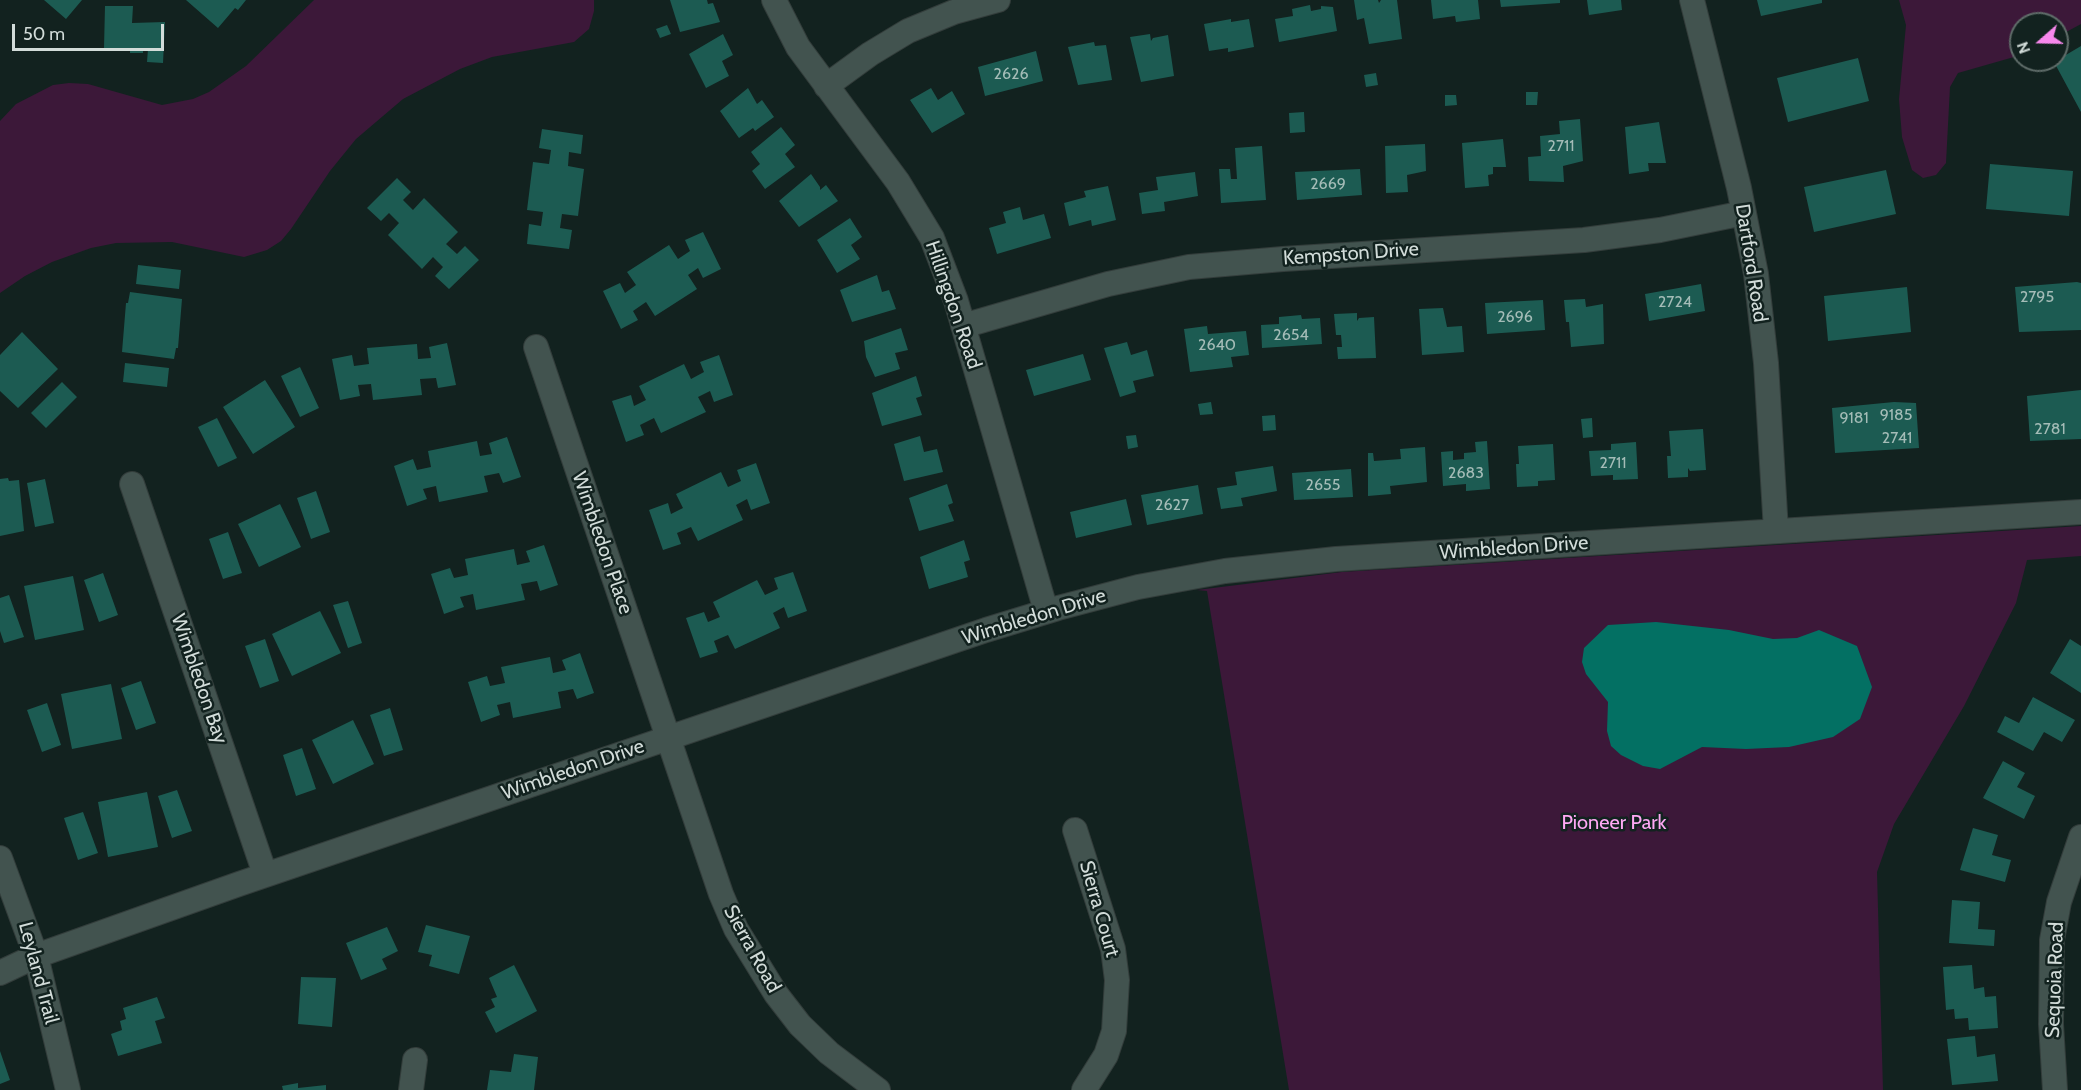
<!DOCTYPE html>
<html>
<head>
<meta charset="utf-8">
<style>
  body { margin:0 }
  #map { position:relative; width:2081px; height:1090px; overflow:hidden; background:#12221f; font-family:Cabin,sans-serif }
  canvas { display:block }
  .north { position:absolute; left:2009px; top:12px; width:60px; height:60px; box-sizing:border-box; background:#12221f; border:2px solid #5f6c69; border-radius:50%; rotate:250deg; font-size:16px; font-weight:700; line-height:24px; text-align:center; color:#d2dcd9 }
  .north::after { content:''; display:block; margin:auto; width:21px; height:27px; background:#f788ec; clip-path:polygon(50% 0,100% 100%,50% 72%,0 100%) }
  .scale { position:absolute; left:12px; top:24px; width:152px; height:27px; box-sizing:border-box; border:3px solid #d2dcd9; border-top:0; padding-left:8px; font-size:18px; line-height:21px; white-space:nowrap; color:#d2dcd9; -webkit-text-stroke:4px #12221f; paint-order:stroke }
</style>
</head>
<body>
<div id="map">
<canvas width="2081" height="1090"></canvas>
<div class="north">N</div>
<div class="scale">50 m</div>
</div>
<script>
const ctx = document.querySelector('canvas').getContext('2d');
ctx.lineJoin = 'round';
function fill(path, color) {
  ctx.fillStyle = color;
  ctx.fill(path, 'evenodd');
}
function toPath(rows) {
  const path = new Path2D();
  for (const r of rows) {
    path.moveTo(r[0], r[1]);
    for (let i = 2; i < r.length; i += 2) path.lineTo(r[i], r[i + 1]);
  }
  return path;
}
function trace(path, color, width, dash) {
  ctx.strokeStyle = color;
  ctx.lineWidth = width;
  ctx.lineCap = dash ? 'butt' : 'round';
  ctx.setLineDash(dash || []);
  ctx.stroke(path);
}
function drawText(font, color, halo, rows, align = 'center') {
  ctx.font = font + ' Cabin,sans-serif';
  ctx.lineWidth = 5;
  ctx.setLineDash([]);
  ctx.textBaseline = 'middle';
  ctx.strokeStyle = halo;
  ctx.fillStyle = color;
  for (const [text, x, y, turn = 0] of rows) {
    ctx.save();
    ctx.translate(x, y);
    ctx.rotate((+turn || 0) * Math.PI / 180);
    ctx.textAlign = isNaN(turn) ? turn : align;
    if (halo) ctx.strokeText(text, 0, 0);
    ctx.fillText(text, 0, 0);
    ctx.restore();
  }
}
const green = toPath([
  [314,0,594,0,594,11,589,29,574,42,492,57,460,69,403,99,356,139,330,171,291,229,281,241,267,250,244,257,172,242,116,243,91,248,52,262,25,276,0,293,0,121,16,104,53,85,69,83,88,84,162,105,193,99,209,92,246,66],
  [1899,0,2081,0,2081,24,2057,37,2057,24,2021,24,2021,55,1958,73,1950,87,1946,163,1936,175,1923,178,1912,170,1902,137,1899,99,1906,25],
  [2081,526,2081,556,2027,560,2016,603,1964,706,1894,824,1877,872,1883,1090,1289,1090,1207,591,1197,590,1342,572]
]);
const water = toPath([
  [1656,622,1729,630,1773,639,1797,638,1819,630,1857,646,1872,687,1860,719,1833,737,1789,747,1746,749,1702,747,1660,769,1643,766,1621,755,1611,746,1607,731,1608,702,1586,674,1582,662,1584,648,1608,625]
]);
const building = toPath([
  [44,0,82,0,66,19],
  [186,0,246,0,238,10,235,8,218,28],
  [670,0,707,0,708,4,713,3,720,22,680,32],
  [1354,0,1378,0,1379,3,1381,0,1397,0,1402,39,1369,44,1364,18,1357,20],
  [1431,0,1478,0,1480,19,1456,22,1455,16,1433,19],
  [1500,0,1560,0,1560,3,1501,7],
  [1587,0,1621,0,1622,10,1589,15],
  [1757,0,1822,0,1822,3,1761,16],
  [1310,5,1311,11,1321,9,1321,6,1333,7,1337,31,1279,42,1275,19,1293,16,1292,9],
  [105,6,133,6,132,23,165,22,163,63,147,62,148,49,143,49,143,53,130,53,130,49,104,48],
  [1231,19,1231,22,1249,19,1254,47,1228,52,1228,48,1209,51,1204,24],
  [667,25,671,34,660,38,656,29],
  [723,34,733,55,722,61,729,76,706,88,689,54],
  [1150,34,1151,41,1153,38,1168,35,1174,76,1141,82,1130,37],
  [1094,42,1095,46,1106,45,1112,80,1078,85,1068,47],
  [2081,46,2081,112,2054,62],
  [1036,51,1043,81,985,96,978,67],
  [1858,58,1869,101,1788,122,1777,78],
  [1376,73,1378,85,1366,87,1364,75],
  [748,88,757,104,762,100,774,117,755,131,753,128,739,138,720,111],
  [931,88,938,100,952,91,965,114,932,133,910,100],
  [1526,92,1538,92,1537,105,1526,105],
  [1445,95,1456,95,1457,105,1445,106],
  [1304,112,1305,132,1290,133,1289,113],
  [1580,119,1583,161,1563,166,1564,182,1529,181,1528,157,1541,156,1540,136,1560,134,1559,121],
  [1659,122,1666,163,1648,163,1649,171,1629,174,1625,127],
  [781,127,795,145,785,154,795,167,765,189,752,171,760,164,751,152],
  [542,129,583,135,581,154,569,152,568,166,584,169,578,216,562,214,560,228,572,230,569,249,527,244,529,224,541,226,543,212,527,210,533,162,549,164,551,150,539,148],
  [1503,139,1506,167,1493,167,1493,174,1488,175,1489,186,1465,188,1462,143],
  [1425,144,1426,171,1407,175,1408,192,1386,193,1385,146],
  [1262,146,1266,200,1221,203,1219,169,1230,169,1231,179,1237,179,1235,148],
  [1990,164,2073,171,2069,216,1986,209],
  [1360,169,1362,195,1297,200,1295,172],
  [1886,170,1896,214,1814,232,1804,187],
  [1195,172,1198,196,1164,202,1165,211,1142,214,1139,193,1158,190,1156,177],
  [811,174,820,187,820,190,826,185,838,201,799,227,779,201],
  [397,178,411,192,403,200,413,210,424,198,458,232,446,244,457,254,465,246,479,260,449,289,435,276,443,267,433,257,422,269,388,235,399,223,389,213,381,221,367,208],
  [1108,186,1116,220,1092,226,1091,220,1069,226,1064,203,1086,197,1084,191],
  [1020,207,1023,220,1044,214,1051,238,997,254,989,228,1006,223,1003,212],
  [850,218,862,237,851,245,860,259,837,273,817,240],
  [703,232,721,269,703,278,698,268,688,275,697,289,655,316,646,302,633,311,638,320,621,329,603,291,620,283,625,293,636,285,627,272,669,245,678,259,690,251,685,240],
  [138,265,181,270,179,289,136,284],
  [877,275,882,292,889,290,896,309,852,322,840,290],
  [2077,282,2081,283,2081,330,2019,332,2015,287],
  [1701,284,1705,311,1649,321,1645,294],
  [1907,287,1911,332,1828,341,1824,296],
  [130,292,182,299,178,348,176,348,174,359,122,352,126,303,128,303],
  [1585,299,1586,307,1603,304,1604,344,1571,347,1569,322,1566,322,1564,300],
  [1543,300,1545,330,1487,334,1485,303],
  [1443,308,1447,327,1462,326,1464,352,1422,355,1419,309],
  [1357,313,1357,321,1359,318,1374,317,1376,358,1338,359,1337,347,1342,347,1341,335,1336,335,1334,314],
  [1301,315,1302,319,1320,318,1322,344,1262,348,1261,325,1279,324,1279,317],
  [1207,326,1208,334,1246,331,1249,355,1231,357,1233,367,1190,372,1184,329],
  [901,328,908,350,895,353,900,369,875,377,866,357,864,341],
  [22,332,58,369,18,408,0,391,0,355],
  [1127,342,1131,355,1147,350,1154,376,1133,381,1136,392,1120,397,1104,348],
  [447,343,456,385,438,388,436,378,420,379,422,395,373,400,371,384,358,385,360,396,340,400,332,359,352,355,354,366,369,364,367,348,417,344,418,359,431,358,429,347],
  [1083,354,1091,380,1034,396,1026,370],
  [719,355,733,395,714,402,710,391,698,397,706,412,661,433,654,418,640,425,644,435,626,442,612,401,631,395,634,406,646,400,639,386,684,364,691,379,704,372,700,362],
  [125,363,169,368,167,387,123,382],
  [300,367,319,408,300,417,281,376],
  [916,376,922,396,916,398,922,415,882,426,872,393],
  [265,380,295,427,253,454,223,407],
  [62,382,77,397,46,428,31,413],
  [2081,390,2081,439,2030,441,2027,396],
  [1211,402,1213,414,1200,415,1198,404],
  [1894,402,1916,403,1919,448,1835,453,1832,408],
  [1275,415,1276,430,1263,431,1262,416],
  [217,418,237,458,218,467,198,427],
  [1592,418,1593,437,1583,438,1581,419],
  [1703,429,1706,470,1690,471,1688,468,1688,477,1668,478,1667,456,1671,456,1669,431],
  [1136,435,1138,447,1128,449,1126,436],
  [920,436,924,452,937,449,943,472,904,481,894,444],
  [507,437,521,477,503,483,499,473,484,476,488,492,439,502,436,486,423,489,427,499,407,506,394,466,413,459,417,470,431,467,428,451,477,441,480,456,492,454,489,443],
  [1487,441,1490,489,1466,491,1466,484,1443,486,1441,452,1453,451,1453,460,1464,459,1464,453,1476,452,1475,442],
  [1636,442,1638,479,1613,480,1613,475,1591,476,1589,451,1611,450,1611,444],
  [1553,444,1555,480,1538,481,1538,486,1517,487,1516,464,1519,464,1518,446],
  [1425,447,1427,482,1390,486,1391,494,1368,496,1368,453,1373,453,1374,461,1401,459,1400,449],
  [756,463,770,503,751,510,747,499,736,505,743,520,698,541,691,527,677,533,681,544,663,550,649,510,668,503,671,514,683,508,676,494,721,472,728,487,741,481,737,470],
  [1273,466,1277,491,1241,498,1243,506,1221,509,1217,488,1237,485,1235,472],
  [1351,469,1353,497,1294,500,1292,473],
  [8,478,9,481,19,480,24,531,0,536,0,479],
  [45,479,54,523,35,527,27,483],
  [947,484,953,503,948,505,954,521,919,531,909,498],
  [1198,485,1203,514,1147,525,1141,495],
  [316,491,330,532,311,539,297,498],
  [1126,499,1132,525,1076,538,1070,512],
  [280,504,301,547,259,567,238,524],
  [228,532,242,573,223,579,209,539],
  [964,540,970,560,964,562,968,577,929,589,920,557],
  [544,545,558,585,540,591,537,581,521,584,525,600,476,610,473,594,460,597,464,607,444,614,431,574,450,568,454,578,468,575,465,559,514,549,517,565,530,562,526,551],
  [793,572,807,611,788,618,784,607,773,613,780,628,735,649,728,635,714,641,718,652,700,658,686,618,704,612,708,622,720,617,713,602,757,580,765,595,778,589,774,578],
  [103,573,118,615,99,622,84,580],
  [73,576,84,630,35,640,24,586],
  [9,595,24,637,4,643,0,631,0,598],
  [348,601,362,643,348,648,333,605],
  [320,611,341,653,292,676,272,634],
  [265,639,279,681,260,688,245,646],
  [2070,639,2081,646,2081,693,2050,673],
  [580,653,594,693,577,699,573,689,558,692,561,708,513,718,510,702,497,705,500,715,481,722,468,682,487,676,490,686,505,683,501,667,550,657,553,673,566,670,562,660],
  [141,681,156,723,136,730,121,688],
  [111,684,122,739,72,749,61,694],
  [2033,697,2075,720,2062,742,2044,732,2033,751,1997,732,2005,716,2019,723],
  [47,703,61,745,42,752,27,710],
  [390,708,403,750,384,756,370,715],
  [353,720,374,764,333,784,312,740],
  [302,748,316,789,296,796,283,755],
  [2003,761,2025,773,2017,787,2035,796,2024,819,1983,798],
  [177,790,192,831,172,838,158,796],
  [147,792,158,847,108,857,98,802],
  [83,812,98,853,78,860,64,818],
  [1973,828,1998,835,1992,855,2011,860,2005,882,1960,870],
  [1952,900,1980,902,1978,929,1995,930,1994,946,1949,943],
  [426,925,470,936,459,974,429,966,432,955,418,952],
  [387,927,398,951,382,959,387,969,361,980,346,943],
  [514,965,537,1011,496,1033,485,1012,495,1007,491,999,497,997,489,978],
  [1972,965,1974,989,1984,987,1985,997,1996,996,1998,1028,1969,1030,1968,1018,1955,1019,1954,1009,1946,1010,1943,967],
  [301,977,336,978,332,1027,298,1024],
  [157,997,165,1018,155,1021,162,1043,118,1056,111,1034,122,1030,120,1021,126,1019,123,1008],
  [1975,1036,1977,1057,1995,1054,1998,1081,1952,1085,1947,1039],
  [0,1051,10,1080,0,1084],
  [514,1054,538,1057,534,1090,487,1090,490,1070,511,1072],
  [298,1083,298,1088,326,1085,326,1090,283,1090,282,1086]
]);
const street = toPath([
  [774,0,798,47,898,182,932,238,956,301,1046,611],
  [1692,0,1739,188,1756,274,1766,363,1776,531],
  [826,86,870,54,908,31,954,12,998,0],
  [963,326,1108,284,1189,267,1283,259,1584,240,1660,230,1744,213],
  [536,347,721,894,736,929,776,994,800,1025,829,1053,878,1090],
  [132,484,265,874],
  [1075,830,1113,949,1117,980,1114,1031,1106,1055,1084,1090],
  [0,858,36,956,68,1090],
  [0,973,36,956,239,884,986,630,1058,608,1138,587,1225,571,1336,559,2081,512],
  [411,1090,415,1060],
  [2055,1090,2051,1024,2052,940,2059,902,2081,837]
]);
const numberNames = [
  ["2626",1011,74],
  ["2711",1561,146],
  ["2669",1328,184],
  ["2795",2037,297],
  ["2724",1675,302],
  ["2696",1515,317],
  ["2654",1291,335],
  ["2640",1217,345],
  ["9185",1896,415],
  ["9181",1854,418],
  ["2781",2050,429],
  ["2741",1897,438],
  ["2711",1613,463],
  ["2683",1466,473],
  ["2655",1323,485],
  ["2627",1172,505]
];
const streetNames = [
  ["Kempston Drive",1351,254,-4],
  ["Dartford Road",1751,263,81],
  ["Hillingdon Road",953,305,71],
  ["Wimbledon Place",602,543,71],
  ["Wimbledon Drive",1514,548,-4],
  ["Wimbledon Drive",1034,617,-17],
  ["Wimbledon Bay",199,679,71],
  ["Wimbledon Drive",573,770,-19],
  ["Sierra Court",1099,909,74],
  ["Sierra Road",752,949,61],
  ["Leyland Trail",38,973,75],
  ["Sequoia Road",2055,980,-88]
];
const parkNames = [
  ["Pioneer Park",1614,823]
];
fill(green, '#3c1839');
fill(water, '#037063');
fill(building, '#1c5b52');
trace(street, '#333d3b', 26);
trace(street, '#42534f', 24);
drawText('16px', '#a4bcb7', null, numberNames);
drawText('20px', '#d2dcd9', '#12221f', streetNames);
drawText('20px', '#fea8f4', '#12221f', parkNames);
</script>
</body>
</html>
